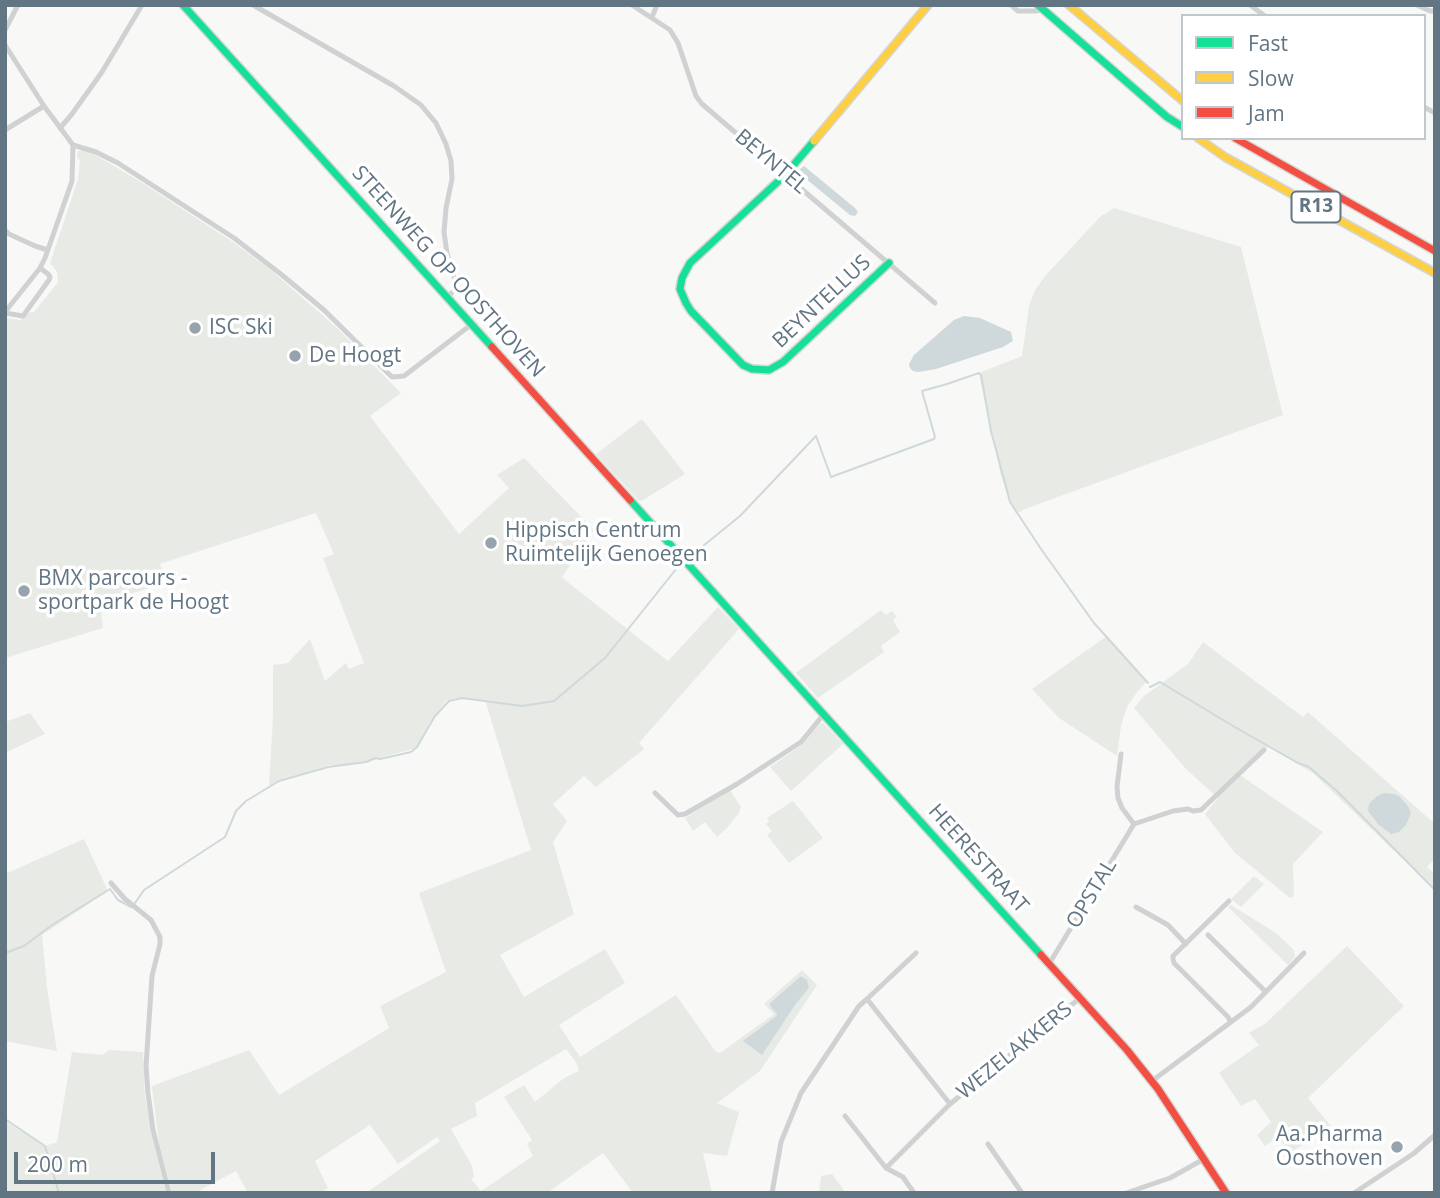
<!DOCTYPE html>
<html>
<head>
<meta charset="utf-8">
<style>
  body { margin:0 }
  #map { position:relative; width:1440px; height:1198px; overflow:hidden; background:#f8f8f7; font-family:"Open Sans",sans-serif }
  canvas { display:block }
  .frame { position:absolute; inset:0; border:7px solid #627583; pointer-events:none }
  .legend { position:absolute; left:1181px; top:14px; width:245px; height:126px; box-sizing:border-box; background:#fff; border:2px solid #c0c8cd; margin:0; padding:9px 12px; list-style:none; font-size:21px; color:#627583 }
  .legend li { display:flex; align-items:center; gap:14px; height:35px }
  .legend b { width:35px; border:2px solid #c0c8cd }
  .scale { position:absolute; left:14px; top:1152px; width:201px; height:32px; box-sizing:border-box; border:4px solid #627583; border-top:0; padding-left:9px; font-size:21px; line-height:24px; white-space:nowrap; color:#627583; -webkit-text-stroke:5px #fff; paint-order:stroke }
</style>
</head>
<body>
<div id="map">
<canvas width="1440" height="1198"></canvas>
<div class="frame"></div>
<ul class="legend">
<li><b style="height:9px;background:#16e098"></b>Fast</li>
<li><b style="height:9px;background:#ffcf43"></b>Slow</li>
<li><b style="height:9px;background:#f24e42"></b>Jam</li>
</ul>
<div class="scale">200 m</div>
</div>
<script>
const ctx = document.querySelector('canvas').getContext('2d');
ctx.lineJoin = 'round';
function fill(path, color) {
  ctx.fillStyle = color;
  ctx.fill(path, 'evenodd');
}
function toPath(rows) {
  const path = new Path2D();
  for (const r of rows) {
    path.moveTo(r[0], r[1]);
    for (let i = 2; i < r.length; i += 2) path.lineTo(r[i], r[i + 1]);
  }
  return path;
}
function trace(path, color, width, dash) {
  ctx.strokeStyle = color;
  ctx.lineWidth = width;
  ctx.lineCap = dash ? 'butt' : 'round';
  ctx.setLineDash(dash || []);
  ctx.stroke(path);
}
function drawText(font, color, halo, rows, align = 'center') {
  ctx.font = font + ' "Open Sans",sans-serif';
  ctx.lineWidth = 7;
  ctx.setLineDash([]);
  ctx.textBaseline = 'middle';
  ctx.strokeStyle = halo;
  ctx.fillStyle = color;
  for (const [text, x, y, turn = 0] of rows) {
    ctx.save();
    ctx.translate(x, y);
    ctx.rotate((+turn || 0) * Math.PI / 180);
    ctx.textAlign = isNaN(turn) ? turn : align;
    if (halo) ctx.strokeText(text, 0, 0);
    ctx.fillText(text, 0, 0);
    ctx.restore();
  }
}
const green = toPath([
  [83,150,94,154,141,182,233,242,272,271,337,328,401,393,370,416,459,534,509,488,497,475,524,458,594,530,562,577,565,580,668,661,718,607,739,629,639,743,644,749,596,787,584,776,553,804,567,821,553,842,574,914,500,955,524,997,605,949,625,983,559,1025,580,1057,676,995,716,1052,720,1053,774,1014,764,1004,802,970,817,985,760,1071,717,1103,739,1112,727,1156,703,1153,712,1193,633,1193,603,1153,547,1193,366,1193,440,1141,437,1137,398,1164,370,1125,315,1161,328,1188,320,1193,248,1193,236,1171,195,1193,172,1193,159,1144,152,1086,249,1050,279,1095,389,1028,380,1006,446,972,419,893,531,850,485,700,455,698,446,701,430,722,419,744,413,749,351,765,329,765,308,772,285,778,269,786,273,717,273,665,288,663,310,639,325,681,346,663,349,669,364,663,323,558,334,554,316,513,160,564,167,583,100,603,103,628,5,658,5,318,20,320,28,313,34,312,58,282,57,272,50,263,78,179,80,161,77,157,78,151],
  [801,976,809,988,795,1005,762,1054,744,1041,776,1016,777,1014,770,1006,770,1003],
  [566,1049,576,1062,579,1071,564,1078,535,1102,524,1085,504,1097,532,1140,527,1144,533,1156,481,1191,471,1179,474,1177,472,1166,451,1129,477,1116,475,1103],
  [1114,208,1241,247,1283,415,1025,509,1016,514,1001,476,979,373,1022,356,1029,306,1035,290,1045,276,1101,216],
  [642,419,685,474,643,500,639,501,596,454],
  [881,610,886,615,892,611,897,617,893,620,900,632,881,646,884,652,818,698,796,673],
  [1107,636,1147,681,1137,692,1127,707,1121,726,1117,756,1059,718,1032,689],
  [1203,642,1303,717,1308,712,1435,824,1435,859,1427,867,1435,874,1435,890,1313,773,1268,747,1240,775,1323,832,1293,864,1294,896,1290,898,1235,853,1205,814,1218,798,1186,769,1134,708,1144,696,1188,664],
  [30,713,45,734,5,753,5,722],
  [820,723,823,723,843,744,791,791,770,767,800,746],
  [730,790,741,807,739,813,727,828,717,837,705,822,693,831,685,818],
  [793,801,823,838,789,863,767,835,772,831,766,824,769,821,767,818],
  [84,839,108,891,42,935,47,987,57,1051,5,1041,5,874],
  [1254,876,1264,884,1241,907,1231,899],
  [1231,905,1276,933,1294,950,1295,957,1288,965,1228,907],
  [1347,946,1404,1006,1308,1098,1331,1126,1290,1153,1278,1137,1265,1146,1257,1135,1271,1122,1255,1099,1241,1106,1219,1073,1259,1045,1249,1033,1266,1023],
  [109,1050,143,1052,145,1096,154,1144,166,1193,5,1193,5,1121,45,1146,57,1142,72,1052,103,1055],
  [832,1174,846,1193,819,1193,821,1176]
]);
const water = toPath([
  [804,166,855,208,858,212,855,216,850,215,800,174,799,170],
  [964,316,980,318,1011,332,1013,341,1003,347,936,369,918,372,913,371,910,368,909,364,914,355,954,320],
  [1384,793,1394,794,1399,796,1407,805,1411,813,1406,825,1399,832,1391,834,1378,824,1368,811,1369,804,1377,796],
  [801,976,807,980,809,988,795,1005,762,1055,743,1041,776,1016,777,1014,770,1006,770,1003]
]);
const stream = toPath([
  [687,559,740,516,816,436,831,477,934,439,935,437,922,391,947,384,979,373,981,375,991,431,1010,502,1041,549,1094,623,1148,683],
  [1150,687,1160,682,1233,726,1298,763,1309,767,1338,792,1435,890],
  [135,903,144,890,225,837,236,811,246,801,279,781,328,767,366,762,376,758,380,759,411,752,417,747,435,716,449,701,462,698,522,706,554,701,605,658,681,563],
  [5,953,24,946,52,925,110,889,118,900,131,907],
  [5,1119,45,1146,59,1193]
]);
const street = toPath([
  [253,5,394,86,421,105,436,123,446,144,451,161,452,179,446,208,444,232,447,253,456,284,456,289,447,297],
  [632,5,670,30,678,43,696,96,702,104,935,303],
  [1011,5,1018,11,1036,11,1043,9],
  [1250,5,1265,16],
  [1417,5,1430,11,1435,11],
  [652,17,657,5],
  [5,30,18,5],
  [5,45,44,106,73,145],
  [1424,107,1435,113],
  [60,128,72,114,102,72,142,5],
  [5,130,44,106],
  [73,145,96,152,118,163,234,238,282,275,324,310,392,377,404,376,472,324],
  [5,230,9,234,35,246,48,250],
  [5,312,40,268,45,258,72,181,73,145],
  [5,313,23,316,49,280,50,277,48,274,40,268],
  [655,793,678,815,685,814,737,784,801,742,824,714],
  [1134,824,1173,811,1188,809,1193,811,1201,810,1264,750],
  [111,883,125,899,151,920,160,937,160,944,152,976,146,1066,148,1093,153,1130,169,1193],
  [1229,901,1173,956,1173,959,1174,963,1228,1017,1231,1022],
  [1136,907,1168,925,1186,944],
  [1208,935,1266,992],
  [1049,964,1134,824,1122,808,1118,798,1117,787,1121,754],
  [867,999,916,953],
  [1152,1081,1251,1007,1304,953],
  [845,1116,886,1168,903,1177,914,1193],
  [988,1144,1022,1193],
  [886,1168,950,1104,1080,998],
  [772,1193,781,1142,801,1093,859,1006,867,999,950,1104],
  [1126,1193,1170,1178,1204,1159],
  [1354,1193,1413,1154,1435,1135]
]);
const fast = toPath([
  [183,5,492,347],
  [1038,5,1167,117,1183,127],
  [814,141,785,175,690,263,682,278,680,289,686,303,691,311,743,365,752,369,769,370,783,362,889,263],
  [630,500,1041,955]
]);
const slow = toPath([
  [1069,5,1183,101],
  [1198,138,1225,157,1435,273],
  [814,141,928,5]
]);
const jam = toPath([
  [1235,138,1435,251],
  [492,347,630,500],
  [1041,955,1127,1050,1158,1089,1226,1193]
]);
const markers = [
  [195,328,7,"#96a3ac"],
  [295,356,7,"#96a3ac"],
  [491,543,7,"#96a3ac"],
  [24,591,7,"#96a3ac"],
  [1397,1147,7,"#96a3ac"]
];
const shields = [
  [1316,207,49]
];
const shieldNames = [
  ["R13",1316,207]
];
const streetNames = [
  ["BEYNTEL",771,162,40],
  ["STEENWEG OP OOSTHOVEN",448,272,48],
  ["BEYNTELLUS",822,302,-43],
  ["HEERESTRAAT",978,859,48],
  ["OPSTAL",1092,894,-59],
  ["WEZELAKKERS",1015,1051,-39]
];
const poiNames = [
  ["ISC Ski",209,328],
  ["De Hoogt",309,356],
  ["Hippisch Centrum",505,531],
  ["Ruimtelijk Genoegen",505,555],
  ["BMX parcours -",38,579],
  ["sportpark de Hoogt",38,603],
  ["Aa.Pharma",1383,1135,"right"],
  ["Oosthoven",1383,1159,"right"]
];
fill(green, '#e8ebe5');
fill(water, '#cfd8da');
trace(stream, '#cfd8da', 2);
trace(fast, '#d4d6d6', 10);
trace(slow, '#d4d6d6', 10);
trace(jam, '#d4d6d6', 10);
trace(street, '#d0d1d2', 5);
trace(fast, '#16e098', 7);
trace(slow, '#ffcf43', 7);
trace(jam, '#f24e42', 7);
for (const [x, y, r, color] of markers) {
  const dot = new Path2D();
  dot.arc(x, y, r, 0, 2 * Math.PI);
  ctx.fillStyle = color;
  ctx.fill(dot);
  trace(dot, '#fff', 2.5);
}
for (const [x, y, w] of shields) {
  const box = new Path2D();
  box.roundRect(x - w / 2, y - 15.5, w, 31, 5);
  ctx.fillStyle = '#fff';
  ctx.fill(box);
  trace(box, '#627583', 2);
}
drawText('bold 19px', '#627583', null, shieldNames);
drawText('21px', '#627583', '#fff', streetNames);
drawText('21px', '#627583', '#fff', poiNames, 'left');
</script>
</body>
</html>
